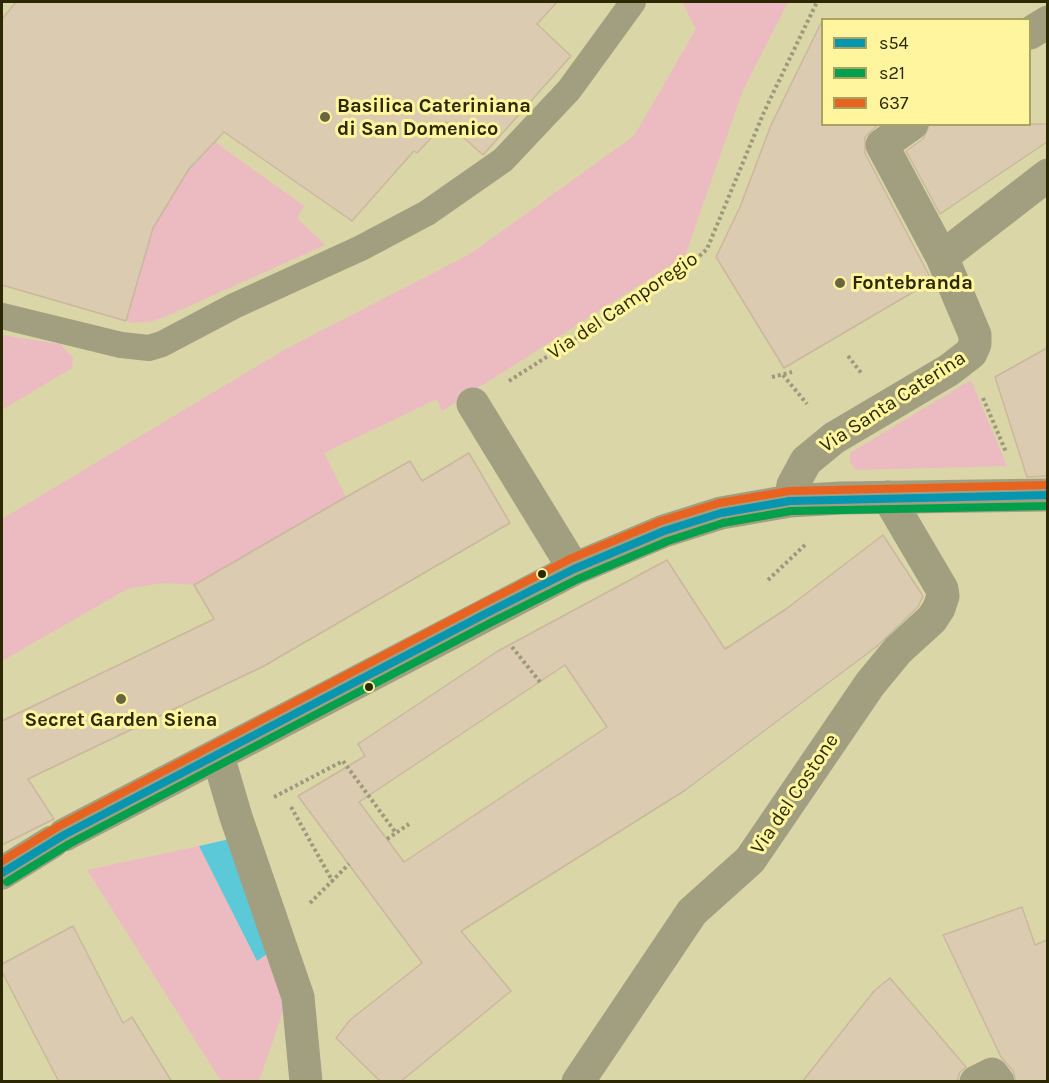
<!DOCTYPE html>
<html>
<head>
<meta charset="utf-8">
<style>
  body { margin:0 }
  #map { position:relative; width:1049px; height:1083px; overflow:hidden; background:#dbd6a7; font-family:Karla,sans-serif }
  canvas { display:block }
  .frame { position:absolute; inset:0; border:3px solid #2c2803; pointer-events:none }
  .legend { position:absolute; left:821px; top:18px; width:210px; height:108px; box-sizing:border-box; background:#fef59e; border:2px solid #aaa360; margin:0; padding:8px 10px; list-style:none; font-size:18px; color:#2c2803 }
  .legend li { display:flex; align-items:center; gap:12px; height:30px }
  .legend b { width:30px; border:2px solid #aaa360 }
</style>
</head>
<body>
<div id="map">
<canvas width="1049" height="1083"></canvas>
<div class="frame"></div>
<ul class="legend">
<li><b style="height:8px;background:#0796b0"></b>s54</li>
<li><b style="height:8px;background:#02a04d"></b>s21</li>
<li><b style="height:8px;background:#e86220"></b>637</li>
</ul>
</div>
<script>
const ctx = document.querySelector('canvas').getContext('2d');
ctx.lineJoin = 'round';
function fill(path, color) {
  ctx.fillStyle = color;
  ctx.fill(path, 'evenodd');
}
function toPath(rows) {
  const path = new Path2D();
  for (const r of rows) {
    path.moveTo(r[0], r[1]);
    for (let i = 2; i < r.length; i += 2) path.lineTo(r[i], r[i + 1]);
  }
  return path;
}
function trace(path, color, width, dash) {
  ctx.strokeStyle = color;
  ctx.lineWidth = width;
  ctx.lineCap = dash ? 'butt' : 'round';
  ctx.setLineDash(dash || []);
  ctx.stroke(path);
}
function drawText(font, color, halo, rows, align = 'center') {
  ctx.font = font + ' Karla,sans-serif';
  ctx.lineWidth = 6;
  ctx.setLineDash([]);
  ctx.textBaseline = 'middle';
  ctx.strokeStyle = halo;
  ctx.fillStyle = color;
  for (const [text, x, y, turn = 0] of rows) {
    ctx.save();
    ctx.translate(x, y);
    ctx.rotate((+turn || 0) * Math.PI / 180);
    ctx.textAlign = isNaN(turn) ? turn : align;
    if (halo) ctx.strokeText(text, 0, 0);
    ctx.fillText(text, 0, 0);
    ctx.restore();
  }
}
const green = toPath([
  [682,2,788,2,743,90,685,256,442,411,437,399,324,453,346,497,194,585,162,583,127,589,2,661,2,519,284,350,470,254,634,136,696,29],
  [215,142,304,206,297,218,325,245,167,316,153,321,133,323,126,321,153,228,189,169],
  [2,335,60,344,73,358,72,368,2,410],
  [971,380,1007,466,856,470,850,462,850,453],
  [199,846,257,960,270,952,285,1006,259,1081,221,1081,87,870]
]);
const water = toPath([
  [234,838,270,952,257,961,199,846]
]);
const building = toPath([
  [16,2,557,2,537,24,571,56,483,155,446,122,417,153,414,151,352,221,224,132,189,169,153,228,126,321,2,285,2,19,16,2],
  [822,21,822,124,879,124,865,137,865,153,932,281,784,368,716,257,740,207,771,125,822,21],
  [930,124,1047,124,1047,142,940,214,906,151,923,139,930,124],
  [1047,348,1047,476,1027,477,995,377,1047,348],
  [469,453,510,523,264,666,28,779,54,819,2,845,2,721,214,619,194,585,346,497,410,461,422,481,469,453],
  [883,535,923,596,918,607,876,647,684,791,461,931,511,991,400,1082,381,1082,336,1038,350,1020,422,963,298,796,365,756,358,744,498,651,667,560,725,649,786,609,883,535],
  [565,665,607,727,404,862,359,802,565,665],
  [1022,907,1035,945,1047,940,1047,1082,1016,1082,1013,1071,1001,1057,943,935,1022,907],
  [73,926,123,1023,132,1017,172,1082,59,1082,2,972,2,964,73,926],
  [890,978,966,1067,960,1072,957,1082,802,1082,874,991,890,978]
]);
const path = toPath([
  [848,356,862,374],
  [783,375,807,404],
  [772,377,792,372],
  [509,381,689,266,707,249,764,112,817,2],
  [983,398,1006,452],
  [768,580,806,544],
  [512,647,540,682],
  [274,797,343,761,396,833],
  [291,807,333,882],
  [387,839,409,824],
  [310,903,349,864]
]);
const lane = toPath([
  [2,316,121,345,149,348,162,344,234,306,361,248,427,213,503,160,569,90,633,2]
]);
const street = toPath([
  [1030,33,1048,22],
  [912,124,882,145,942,257],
  [473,404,574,569],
  [790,501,793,485,806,461,834,438,949,370,971,353,975,344,975,335,942,257,1048,175],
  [218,756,236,817,298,997,306,1082],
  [64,835,574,569,664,531,721,513,790,501,841,498,1048,495],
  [2,873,52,842],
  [578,1082,692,912,750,860,870,684,898,650,932,619,939,608,943,596,942,589,888,497],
  [976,1082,992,1074,998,1082]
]);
const bus1 = toPath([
  [2,873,64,835,485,614,574,569,664,531,721,513,790,501,1048,495]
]);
const bus2 = toPath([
  [7,882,69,844,490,623,578,579,668,541,723,523,791,511,1048,506]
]);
const bus3 = toPath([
  [2,861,59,826,480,605,570,559,661,521,719,503,789,491,1048,485]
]);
const markers = [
  [325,117,6,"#69653c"],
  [840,283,6,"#69653c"],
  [542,574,5,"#2c2803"],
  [369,687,5,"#2c2803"],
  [121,699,6,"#69653c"]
];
const poiNames = [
  ["Basilica Cateriniana",337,106],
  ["di San Domenico",337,129],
  ["Fontebranda",852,283],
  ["Secret Garden Siena",121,720,"center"]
];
const streetNames = [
  ["Via del Camporegio",623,306,-34],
  ["Via Santa Caterina",893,402,-33],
  ["Via del Costone",795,794,-56]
];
fill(green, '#ecbac1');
fill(water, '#5cc9d9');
fill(building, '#dacbb1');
trace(building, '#cab89d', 1.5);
trace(path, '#9c997c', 4, [3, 3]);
trace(lane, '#a29f80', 26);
trace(street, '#a29f80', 33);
trace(bus1, '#0796b0', 8);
trace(bus2, '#02a04d', 8);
trace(bus3, '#e86220', 8);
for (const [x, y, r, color] of markers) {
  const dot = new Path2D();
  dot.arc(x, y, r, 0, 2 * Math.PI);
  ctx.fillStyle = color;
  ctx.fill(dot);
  trace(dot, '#fef59e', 2);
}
drawText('bold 20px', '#2c2803', '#fef59e', poiNames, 'left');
drawText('20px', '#2c2803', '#fef59e', streetNames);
</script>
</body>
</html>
